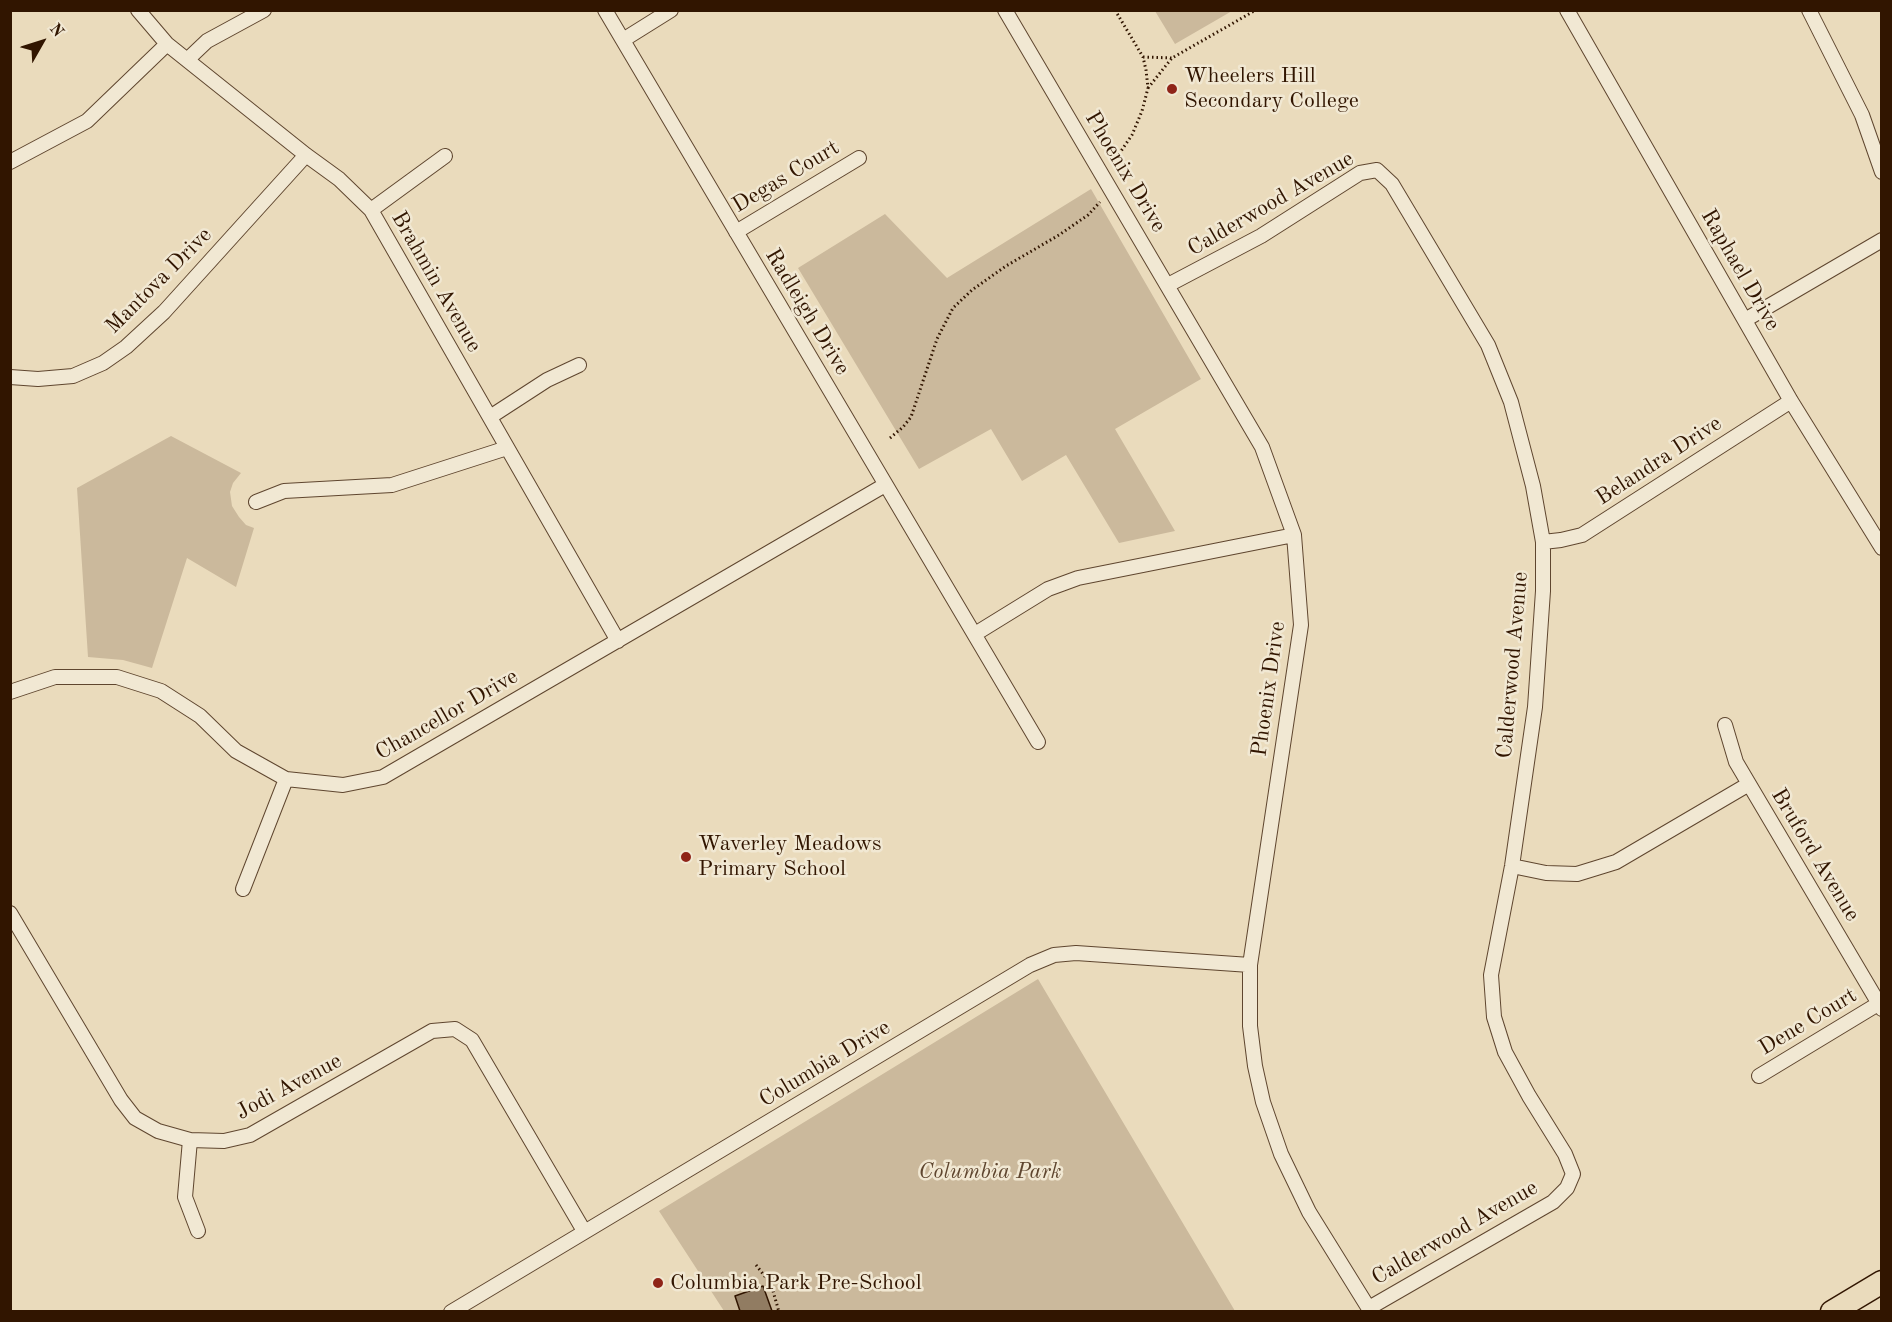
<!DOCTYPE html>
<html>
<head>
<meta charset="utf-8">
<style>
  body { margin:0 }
  #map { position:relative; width:1892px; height:1322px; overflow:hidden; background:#eadbbc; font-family:"Old Standard TT",serif }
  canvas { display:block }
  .frame { position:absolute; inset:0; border:12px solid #311500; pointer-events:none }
  .north { position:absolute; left:12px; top:12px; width:60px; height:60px; -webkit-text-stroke:4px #f1e8d3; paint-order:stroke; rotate:51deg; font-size:16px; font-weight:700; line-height:24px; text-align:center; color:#311500 }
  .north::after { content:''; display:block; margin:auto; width:21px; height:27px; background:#311500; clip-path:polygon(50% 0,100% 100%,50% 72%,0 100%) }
</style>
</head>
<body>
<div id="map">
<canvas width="1892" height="1322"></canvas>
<div class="frame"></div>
<div class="north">N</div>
</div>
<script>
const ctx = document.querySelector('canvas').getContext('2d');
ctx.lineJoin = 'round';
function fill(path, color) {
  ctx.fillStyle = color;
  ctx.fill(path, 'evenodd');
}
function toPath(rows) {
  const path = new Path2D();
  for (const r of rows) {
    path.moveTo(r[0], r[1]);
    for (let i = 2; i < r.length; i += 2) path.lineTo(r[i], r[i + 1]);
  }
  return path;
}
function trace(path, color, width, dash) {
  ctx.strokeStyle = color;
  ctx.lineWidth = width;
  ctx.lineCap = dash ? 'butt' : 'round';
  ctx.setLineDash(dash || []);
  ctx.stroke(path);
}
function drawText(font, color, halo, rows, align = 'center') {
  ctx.font = font + ' "Old Standard TT",serif';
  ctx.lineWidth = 5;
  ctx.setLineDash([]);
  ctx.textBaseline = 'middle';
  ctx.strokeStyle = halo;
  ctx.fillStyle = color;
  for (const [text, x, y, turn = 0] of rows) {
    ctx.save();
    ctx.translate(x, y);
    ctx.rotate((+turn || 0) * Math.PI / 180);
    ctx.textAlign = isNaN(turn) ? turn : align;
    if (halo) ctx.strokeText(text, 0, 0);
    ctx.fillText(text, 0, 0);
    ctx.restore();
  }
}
const green = toPath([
  [1155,11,1232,11,1175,44],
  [1091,189,1201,379,1115,429,1175,531,1119,543,1066,455,1022,481,991,429,919,469,798,268,885,214,947,278],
  [171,436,241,473,233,483,230,492,232,506,239,517,246,525,254,528,236,587,187,558,152,668,123,660,88,657,77,488],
  [1038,979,1235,1311,724,1311,659,1211]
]);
const building = toPath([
  [763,1286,772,1311,740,1311,735,1296,763,1286]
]);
const path = toPath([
  [1115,10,1143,57,1146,70,1148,88,1142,111,1132,135,1119,154],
  [1143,57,1172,58],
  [1148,88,1172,58,1256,10],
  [890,438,903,427,911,417,937,339,953,308,972,290,1006,266,1059,235,1088,215,1100,202],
  [756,1265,771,1284,779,1312]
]);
const minor = toPath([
  [138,10,167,44,306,155,339,179,371,210,618,641],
  [605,10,1038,742],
  [1005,10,1262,447,1294,535,1301,625,1250,965,1250,1026,1255,1066,1263,1102,1281,1154,1309,1212,1371,1312],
  [1567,10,1791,401,1882,548],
  [1809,10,1862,115,1882,172],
  [623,40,671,10],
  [187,60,207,41,264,10],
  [10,162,87,121,167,44],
  [371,210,445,156],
  [736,232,859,158],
  [1168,285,1261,236,1360,173,1377,170,1392,184,1488,345,1511,402,1533,486,1543,542,1543,591,1535,707,1512,866,1491,975,1494,1017,1505,1052,1529,1096,1565,1154,1573,1174,1567,1188,1553,1202,1369,1308],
  [1745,320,1882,240],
  [10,377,38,379,73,376,103,363,126,347,164,312,306,155],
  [490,417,547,380,579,365],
  [256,502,284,491,392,485,507,448],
  [1543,542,1561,540,1582,535,1791,401],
  [975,634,1048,589,1078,578,1294,535],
  [10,692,55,677,117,677,161,691,200,716,236,751,286,779,343,785,383,777,885,485],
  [1725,725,1736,762,1882,1009],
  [1512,866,1546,873,1577,874,1616,862,1749,784],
  [243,889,286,779],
  [10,913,121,1100,135,1118,158,1131,190,1140,224,1141,250,1135,432,1031,455,1029,472,1040,584,1231],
  [1759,1076,1878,1004],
  [190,1140,185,1197,198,1231],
  [451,1312,1030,965,1054,955,1076,953,1250,965]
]);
const primary = toPath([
  [1832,1312,1882,1282]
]);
const markers = [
  [1172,89,6,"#8f2418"],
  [686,857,6,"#8f2418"],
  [658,1283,6,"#8f2418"]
];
const poiNames = [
  ["Wheelers Hill",1184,76],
  ["Secondary College",1184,101],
  ["Waverley Meadows",698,844],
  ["Primary School",698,869],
  ["Columbia Park Pre-School",670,1283]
];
const streetNames = [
  ["Phoenix Drive",1125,172,59],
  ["Degas Court",786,177,-31],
  ["Calderwood Avenue",1271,204,-30],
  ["Raphael Drive",1740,270,60],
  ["Mantova Drive",159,281,-45],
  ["Brahmin Avenue",436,282,60],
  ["Radleigh Drive",807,312,59],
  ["Belandra Drive",1659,461,-33],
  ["Calderwood Avenue",1513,665,-85],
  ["Phoenix Drive",1269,689,-82],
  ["Chancellor Drive",447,715,-30],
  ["Bruford Avenue",1815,855,59],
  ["Dene Court",1808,1022,-31],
  ["Columbia Drive",825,1064,-31],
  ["Jodi Avenue",289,1087,-28],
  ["Calderwood Avenue",1455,1233,-30]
];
const parkNames = [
  ["Columbia Park",990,1172]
];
fill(green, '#cbb99c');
fill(building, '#917c62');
trace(building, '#311500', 1.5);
trace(minor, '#5f462f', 16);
trace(primary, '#311500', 25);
trace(path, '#311500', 3, [1.5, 3]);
trace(minor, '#f1e8d3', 14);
trace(primary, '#eadbbc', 22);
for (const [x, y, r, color] of markers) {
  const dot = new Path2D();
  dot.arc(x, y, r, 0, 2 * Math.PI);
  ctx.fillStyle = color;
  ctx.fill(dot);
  trace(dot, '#f1e8d3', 2);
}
drawText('22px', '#311500', '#f1e8d3', poiNames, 'left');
drawText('22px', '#311500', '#f1e8d3', streetNames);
drawText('italic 22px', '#5f462f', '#f1e8d3', parkNames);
</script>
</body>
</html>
